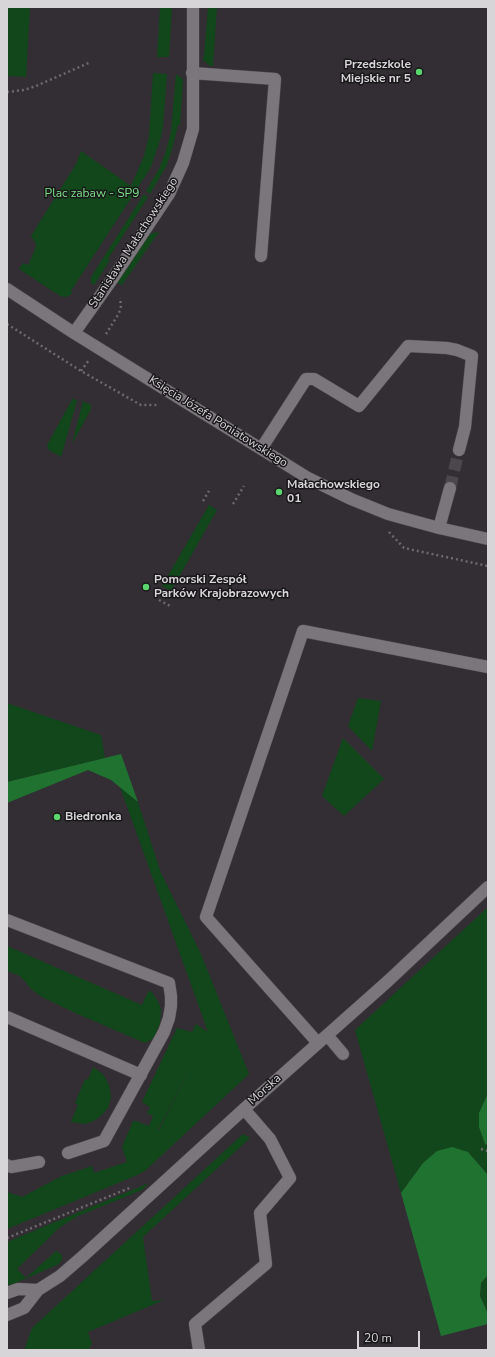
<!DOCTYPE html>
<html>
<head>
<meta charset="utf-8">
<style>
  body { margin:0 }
  #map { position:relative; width:495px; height:1357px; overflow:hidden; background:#322e33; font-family:"Nunito Sans",sans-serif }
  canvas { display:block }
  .frame { position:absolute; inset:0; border:8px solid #d7d5d8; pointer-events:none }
  .scale { position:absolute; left:357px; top:1331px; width:63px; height:18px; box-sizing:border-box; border:2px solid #d7d5d8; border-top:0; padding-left:5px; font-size:12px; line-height:14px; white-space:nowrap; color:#d7d5d8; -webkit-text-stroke:3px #191719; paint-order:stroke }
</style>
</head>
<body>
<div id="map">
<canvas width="495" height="1357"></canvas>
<div class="frame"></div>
<div class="scale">20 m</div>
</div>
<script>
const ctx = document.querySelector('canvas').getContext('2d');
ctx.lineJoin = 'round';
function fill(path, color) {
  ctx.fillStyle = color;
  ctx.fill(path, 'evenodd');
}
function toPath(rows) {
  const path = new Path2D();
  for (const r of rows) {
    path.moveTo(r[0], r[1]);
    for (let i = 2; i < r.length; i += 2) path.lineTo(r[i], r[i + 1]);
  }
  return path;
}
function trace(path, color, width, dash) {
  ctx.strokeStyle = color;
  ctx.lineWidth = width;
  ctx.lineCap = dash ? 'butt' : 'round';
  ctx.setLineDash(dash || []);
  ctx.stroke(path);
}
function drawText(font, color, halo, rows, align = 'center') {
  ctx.font = font + ' "Nunito Sans",sans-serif';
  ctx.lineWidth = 3;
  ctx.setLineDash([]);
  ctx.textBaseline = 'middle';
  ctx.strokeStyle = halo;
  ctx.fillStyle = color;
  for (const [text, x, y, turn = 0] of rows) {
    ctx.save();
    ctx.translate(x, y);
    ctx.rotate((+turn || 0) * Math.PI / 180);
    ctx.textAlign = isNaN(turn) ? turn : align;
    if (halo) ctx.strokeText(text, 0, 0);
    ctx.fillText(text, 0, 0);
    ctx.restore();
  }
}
const green = toPath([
  [7,7,30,7,26,77,7,76],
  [160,7,172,7,169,57,157,57],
  [208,7,217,7,213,66,210,66,203,60,203,57,204,57],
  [153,73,167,74,163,127,161,137,151,167,71,291,72,294,66,297,60,296,19,269,23,263,28,265,34,252,36,244,31,236,76,164,81,151,131,186,144,156,149,136],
  [176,74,183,79,180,125,178,125,173,146,167,165,150,194,146,191,159,169,165,154,171,132],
  [144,194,148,197,108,259,110,260,94,285,91,283,91,277],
  [159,232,122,285,117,283,148,234],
  [73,398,77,401,61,457,49,450,47,445],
  [83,401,91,405,91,409,72,444],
  [209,505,217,510,171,591,162,586],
  [358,698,381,701,372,751,348,726],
  [7,703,101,735,105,758,7,782],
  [343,738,384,779,344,816,322,796],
  [120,787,138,802,161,873,201,954,249,1074,145,1171,135,1176,7,1229,7,1192,22,1197,62,1176,92,1166,94,1173,127,1162,122,1147,133,1121,136,1121,149,1126,153,1116,147,1113,150,1107,142,1102,177,1028,192,1032,196,1024,208,1032],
  [191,1066,159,1130,158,1130,175,1097],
  [488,907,488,1093,479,1113,485,1144,488,1146,488,1175,468,1152,423,1163,401,1193,355,1030],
  [7,946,142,1005,148,992,149,991,152,992,158,1001,161,1009,160,1023,154,1038,145,1043,73,1012,42,997,32,990,20,976,7,971],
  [93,1067,103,1074,109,1085,111,1097,108,1108,102,1115,94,1121,85,1124,71,1122,78,1105,75,1103,85,1079,88,1080],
  [243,1134,250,1138,143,1237,152,1301,164,1300,88,1332,92,1344,88,1350,24,1350,32,1328],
  [149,1183,142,1190,78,1216,59,1228,17,1269,26,1278,56,1251,58,1252,62,1255,62,1260,59,1264,9,1286,7,1280,7,1242],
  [488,1275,488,1314,480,1296,481,1283]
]);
const forest = toPath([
  [121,754,138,802,111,780,88,770,7,803,7,782],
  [488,1093,488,1145,485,1144,479,1127,479,1113],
  [452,1147,468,1152,488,1175,488,1275,481,1283,480,1296,488,1314,488,1324,441,1336,401,1193,423,1163,437,1151]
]);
const minorTunnel = toPath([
  [450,488,459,450]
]);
const path = toPath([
  [7,92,24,90,36,86,91,62],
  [7,324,81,371,141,405,158,405],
  [106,334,119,313,121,306,120,298],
  [81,371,89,360],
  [203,501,209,491],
  [233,504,244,486],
  [389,532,404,548,488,566],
  [159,600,172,607],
  [481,1149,488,1151],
  [7,1238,132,1187]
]);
const minor = toPath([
  [192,73,275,79,261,256],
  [7,289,74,333,308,478,351,499,388,514,439,528,488,539],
  [74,333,113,278,169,194,183,163,193,129,193,7],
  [261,449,306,379,314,379,359,406,408,346,447,348,457,350,472,356,465,427,459,450],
  [439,528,450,488],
  [7,920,169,983,171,996,171,1006,169,1018,164,1032,104,1141,68,1153],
  [7,1017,141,1075],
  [327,1035,343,1054],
  [318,1043,206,917,303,631,488,667],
  [7,1165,11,1167,39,1162],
  [38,1290,60,1276,82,1257,244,1109,388,981,488,887],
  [7,1293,18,1289,38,1290,24,1308,7,1315],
  [199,1350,195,1324,266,1264,260,1213,290,1178,270,1139,244,1109]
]);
const markers = [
  [419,72,4,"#5bd56e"],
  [279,492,4,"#5bd56e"],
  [146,587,4,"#5bd56e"],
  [57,817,4,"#5bd56e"]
];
const poiNames = [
  ["Przedszkole",411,65,"right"],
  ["Miejskie nr 5",411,79,"right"],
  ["Małachowskiego",287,485],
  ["01",287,499],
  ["Pomorski Zespół",154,580],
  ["Parków Krajobrazowych",154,594],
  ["Biedronka",65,817]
];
const parkNames = [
  ["Plac zabaw - SP9",92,194]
];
const streetNames = [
  ["Stanisława Małachowskiego",134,243,-57],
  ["Księcia Józefa Poniatowskiego",218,422,32],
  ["Morska",265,1090,-42]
];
fill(green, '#11471b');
fill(forest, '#207230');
trace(minorTunnel, '#4b474c', 12, [12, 6]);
trace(minor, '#4f4b50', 13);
trace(path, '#6d6a6e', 2.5, [2, 3]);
trace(minor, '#7b767c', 12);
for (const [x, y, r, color] of markers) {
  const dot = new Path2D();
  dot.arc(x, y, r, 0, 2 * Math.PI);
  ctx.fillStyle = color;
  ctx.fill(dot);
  trace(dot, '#191719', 1.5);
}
drawText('bold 12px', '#d7d5d8', '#191719', poiNames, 'left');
drawText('12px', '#7ae087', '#191719', parkNames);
drawText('12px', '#d7d5d8', '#191719', streetNames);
</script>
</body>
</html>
